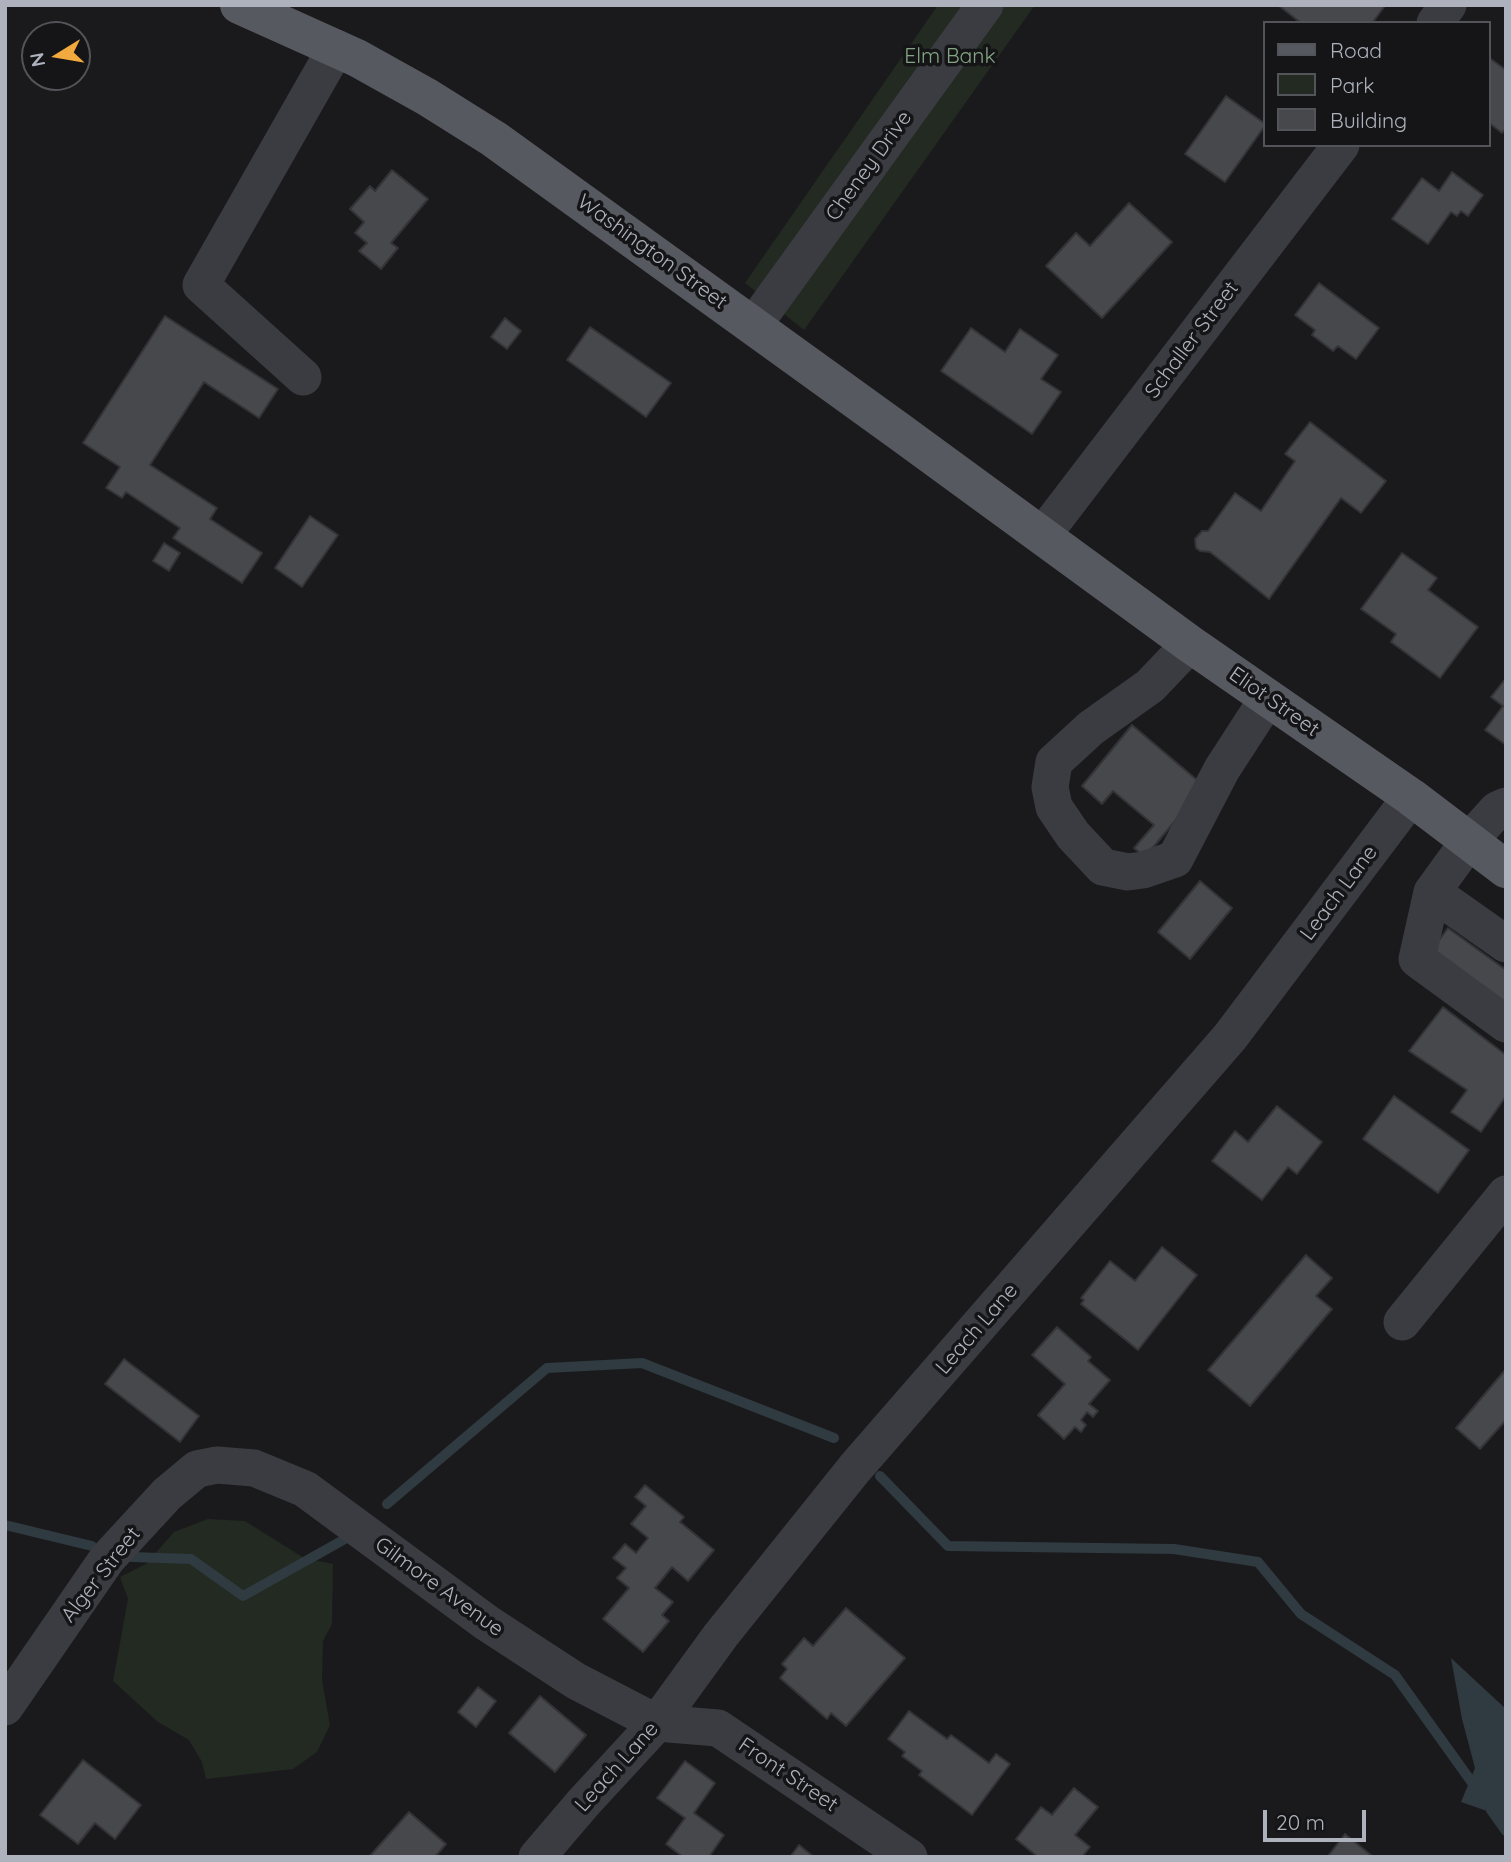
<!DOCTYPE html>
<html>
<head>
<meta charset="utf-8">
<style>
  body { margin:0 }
  #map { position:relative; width:1511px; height:1862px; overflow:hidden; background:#1a1a1c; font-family:Quicksand,sans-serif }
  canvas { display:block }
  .frame { position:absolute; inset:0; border:7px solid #adb2bc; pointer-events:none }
  .legend { position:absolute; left:1263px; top:21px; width:228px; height:126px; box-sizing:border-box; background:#151517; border:2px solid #525459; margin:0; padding:9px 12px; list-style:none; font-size:21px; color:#adb2bc }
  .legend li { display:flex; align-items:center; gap:14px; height:35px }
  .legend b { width:35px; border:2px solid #525459 }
  .north { position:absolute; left:21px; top:21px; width:70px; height:70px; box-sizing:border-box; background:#151517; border:2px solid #525459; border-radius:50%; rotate:259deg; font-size:19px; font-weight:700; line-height:28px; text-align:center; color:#adb2bc }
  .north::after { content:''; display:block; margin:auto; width:24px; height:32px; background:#f1aa3d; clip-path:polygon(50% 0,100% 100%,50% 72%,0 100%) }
  .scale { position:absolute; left:1263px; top:1810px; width:103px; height:32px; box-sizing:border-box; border:4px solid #adb2bc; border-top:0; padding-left:9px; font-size:21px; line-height:24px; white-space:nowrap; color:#adb2bc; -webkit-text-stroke:5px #151517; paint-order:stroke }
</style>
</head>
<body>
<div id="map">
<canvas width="1511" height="1862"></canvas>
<div class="frame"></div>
<ul class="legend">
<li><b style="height:9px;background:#575960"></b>Road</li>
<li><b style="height:19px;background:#222a22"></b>Park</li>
<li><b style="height:19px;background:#47484c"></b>Building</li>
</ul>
<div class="north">N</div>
<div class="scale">20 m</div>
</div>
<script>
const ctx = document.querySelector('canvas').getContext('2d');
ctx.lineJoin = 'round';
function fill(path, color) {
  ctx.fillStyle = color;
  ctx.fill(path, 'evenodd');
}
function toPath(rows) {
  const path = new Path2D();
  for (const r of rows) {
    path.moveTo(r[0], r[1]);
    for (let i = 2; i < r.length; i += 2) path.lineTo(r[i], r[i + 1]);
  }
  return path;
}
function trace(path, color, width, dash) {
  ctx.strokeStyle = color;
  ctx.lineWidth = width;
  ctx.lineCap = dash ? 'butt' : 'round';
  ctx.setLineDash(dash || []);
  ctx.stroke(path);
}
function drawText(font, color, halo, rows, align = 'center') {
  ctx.font = font + ' Quicksand,sans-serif';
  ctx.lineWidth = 7;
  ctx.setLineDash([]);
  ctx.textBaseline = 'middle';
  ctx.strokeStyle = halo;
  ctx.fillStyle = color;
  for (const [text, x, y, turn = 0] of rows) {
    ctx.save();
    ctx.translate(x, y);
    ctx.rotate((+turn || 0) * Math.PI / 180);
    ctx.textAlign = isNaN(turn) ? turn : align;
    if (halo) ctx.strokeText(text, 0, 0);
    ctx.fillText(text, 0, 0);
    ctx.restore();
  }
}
const green = toPath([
  [938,5,1035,5,804,330,745,283],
  [208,1519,245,1521,304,1558,333,1564,332,1624,323,1641,322,1680,330,1725,317,1752,293,1769,206,1779,202,1762,189,1740,158,1722,113,1681,128,1599,120,1577,146,1564,174,1532]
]);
const water = toPath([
  [1451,1658,1506,1709,1506,1826,1487,1811,1461,1802,1475,1768,1462,1719]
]);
const stream = toPath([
  [880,1476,948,1546,1174,1549,1258,1562,1301,1614,1395,1675,1478,1791],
  [387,1504,547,1368,642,1363,834,1438],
  [5,1525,92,1546],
  [132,1557,191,1559,243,1596,345,1539],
  [1491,1810,1506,1831]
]);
const building = toPath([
  [1278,5,1382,5,1384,7,1373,22,1374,23,1301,23,1278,5],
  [1488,57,1506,70,1506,128,1502,133,1488,122,1488,57],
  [1226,96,1264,123,1264,127,1225,182,1185,154,1226,96],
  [392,170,428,199,391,243,398,248,381,269,359,251,367,243,355,233,364,222,350,209,370,186,375,191,392,170],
  [1452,172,1483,195,1468,216,1461,211,1457,216,1451,212,1428,244,1392,219,1422,178,1439,191,1452,172],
  [1129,203,1172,242,1102,318,1046,266,1076,233,1090,246,1129,203],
  [1319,283,1379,328,1356,359,1338,346,1333,351,1312,335,1315,330,1295,315,1319,283],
  [165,316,278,389,259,418,204,382,150,465,217,508,210,519,262,553,242,583,173,538,180,528,126,492,122,498,106,488,120,467,83,443,165,316],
  [505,318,521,331,507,349,491,337,505,318],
  [590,327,671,383,646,417,567,360,590,327],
  [971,328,1005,352,1020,329,1058,355,1041,379,1061,392,1032,434,941,371,971,328],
  [1310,422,1386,481,1361,513,1341,498,1269,599,1210,552,1200,551,1196,548,1195,539,1202,531,1208,531,1235,493,1261,511,1295,461,1285,454,1310,422],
  [310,516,338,535,302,587,275,568,310,516],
  [164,543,180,553,169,571,153,561,164,543],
  [1402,553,1437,578,1428,590,1478,627,1440,678,1391,642,1396,634,1361,609,1402,553],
  [1506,678,1506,745,1485,730,1503,706,1491,697,1506,678],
  [1132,725,1204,786,1145,857,1134,848,1154,825,1113,791,1102,804,1082,786,1132,725],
  [1200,881,1232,908,1190,959,1158,932,1200,881],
  [1448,928,1506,970,1506,1010,1429,954,1448,928],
  [1443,1007,1506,1055,1506,1096,1481,1132,1451,1112,1467,1090,1409,1051,1443,1007],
  [1394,1096,1469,1150,1438,1193,1363,1139,1394,1096],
  [1277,1106,1322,1142,1297,1174,1288,1167,1262,1200,1212,1161,1235,1131,1248,1142,1277,1106],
  [1162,1247,1197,1275,1138,1350,1081,1304,1084,1300,1081,1298,1110,1261,1135,1281,1162,1247],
  [1306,1255,1332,1278,1316,1296,1332,1309,1250,1406,1208,1370,1306,1255],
  [1057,1327,1091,1357,1088,1361,1110,1380,1089,1404,1098,1411,1093,1417,1087,1412,1081,1420,1086,1425,1081,1432,1075,1427,1064,1439,1038,1415,1065,1384,1032,1355,1057,1327],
  [124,1359,199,1416,180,1442,105,1384,124,1359],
  [1506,1369,1506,1420,1480,1449,1456,1428,1506,1369],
  [645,1485,684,1517,680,1522,714,1550,688,1581,672,1567,655,1588,673,1602,662,1615,669,1621,643,1652,603,1619,629,1588,617,1578,626,1568,613,1558,625,1544,636,1553,648,1538,631,1524,646,1506,635,1497,645,1485],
  [846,1608,905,1658,846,1726,831,1713,827,1719,780,1678,787,1669,782,1664,804,1638,813,1646,846,1608],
  [478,1687,496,1701,476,1727,458,1712,478,1687],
  [540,1696,586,1735,555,1772,509,1733,540,1696],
  [909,1711,947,1739,951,1735,989,1763,996,1754,1010,1764,972,1815,919,1775,922,1771,902,1756,905,1752,888,1739,909,1711],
  [83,1760,141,1805,115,1839,95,1823,78,1844,40,1815,83,1760],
  [685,1761,715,1783,694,1813,724,1835,709,1857,683,1857,666,1844,685,1818,657,1798,685,1761],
  [1074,1788,1098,1807,1075,1835,1090,1847,1082,1857,1038,1857,1016,1839,1041,1807,1052,1815,1074,1788],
  [409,1812,446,1844,435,1857,369,1857,409,1812],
  [1345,1834,1372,1856,1372,1857,1328,1856,1345,1834],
  [799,1845,814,1857,790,1857,799,1845]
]);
const minor = toPath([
  [1435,23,1448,5],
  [753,326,985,5],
  [303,377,201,285,336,48],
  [1042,536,1341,145],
  [1190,644,1150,686,1091,728,1054,762,1050,787,1054,807,1073,835,1103,867,1128,872,1143,870,1175,859,1222,769,1268,698],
  [1506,806,1497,810,1469,841,1432,892,1506,944],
  [1432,892,1417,959,1506,1024],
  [1402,1322,1506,1194],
  [5,1707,107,1559,167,1494,197,1469,217,1465,254,1468,305,1489,487,1623,576,1681,657,1723,718,1728,909,1857],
  [537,1857,584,1802,657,1723,721,1635,855,1468,1230,1037,1411,797]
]);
const major = toPath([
  [239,5,357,58,427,97,494,139,900,432,1190,644,1411,797,1506,869]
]);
const parkNames = [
  ["Elm Bank",950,57]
];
const streetNames = [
  ["Cheney Drive",869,166,-54],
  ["Washington Street",652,252,36],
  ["Schaller Street",1192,340,-53],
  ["Eliot Street",1274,702,35],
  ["Leach Lane",1339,893,-53],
  ["Leach Lane",977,1329,-49],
  ["Alger Street",101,1575,-52],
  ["Gilmore Avenue",439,1587,36],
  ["Leach Lane",617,1767,-48],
  ["Front Street",788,1775,34]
];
fill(green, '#222a22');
fill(water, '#303a41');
trace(stream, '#303a41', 10);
fill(building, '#47484c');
trace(building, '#343438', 2);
trace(minor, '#3b3c41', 37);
trace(major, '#575960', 38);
drawText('21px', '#84a684', '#151517', parkNames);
drawText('21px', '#adb2bc', '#151517', streetNames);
</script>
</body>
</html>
